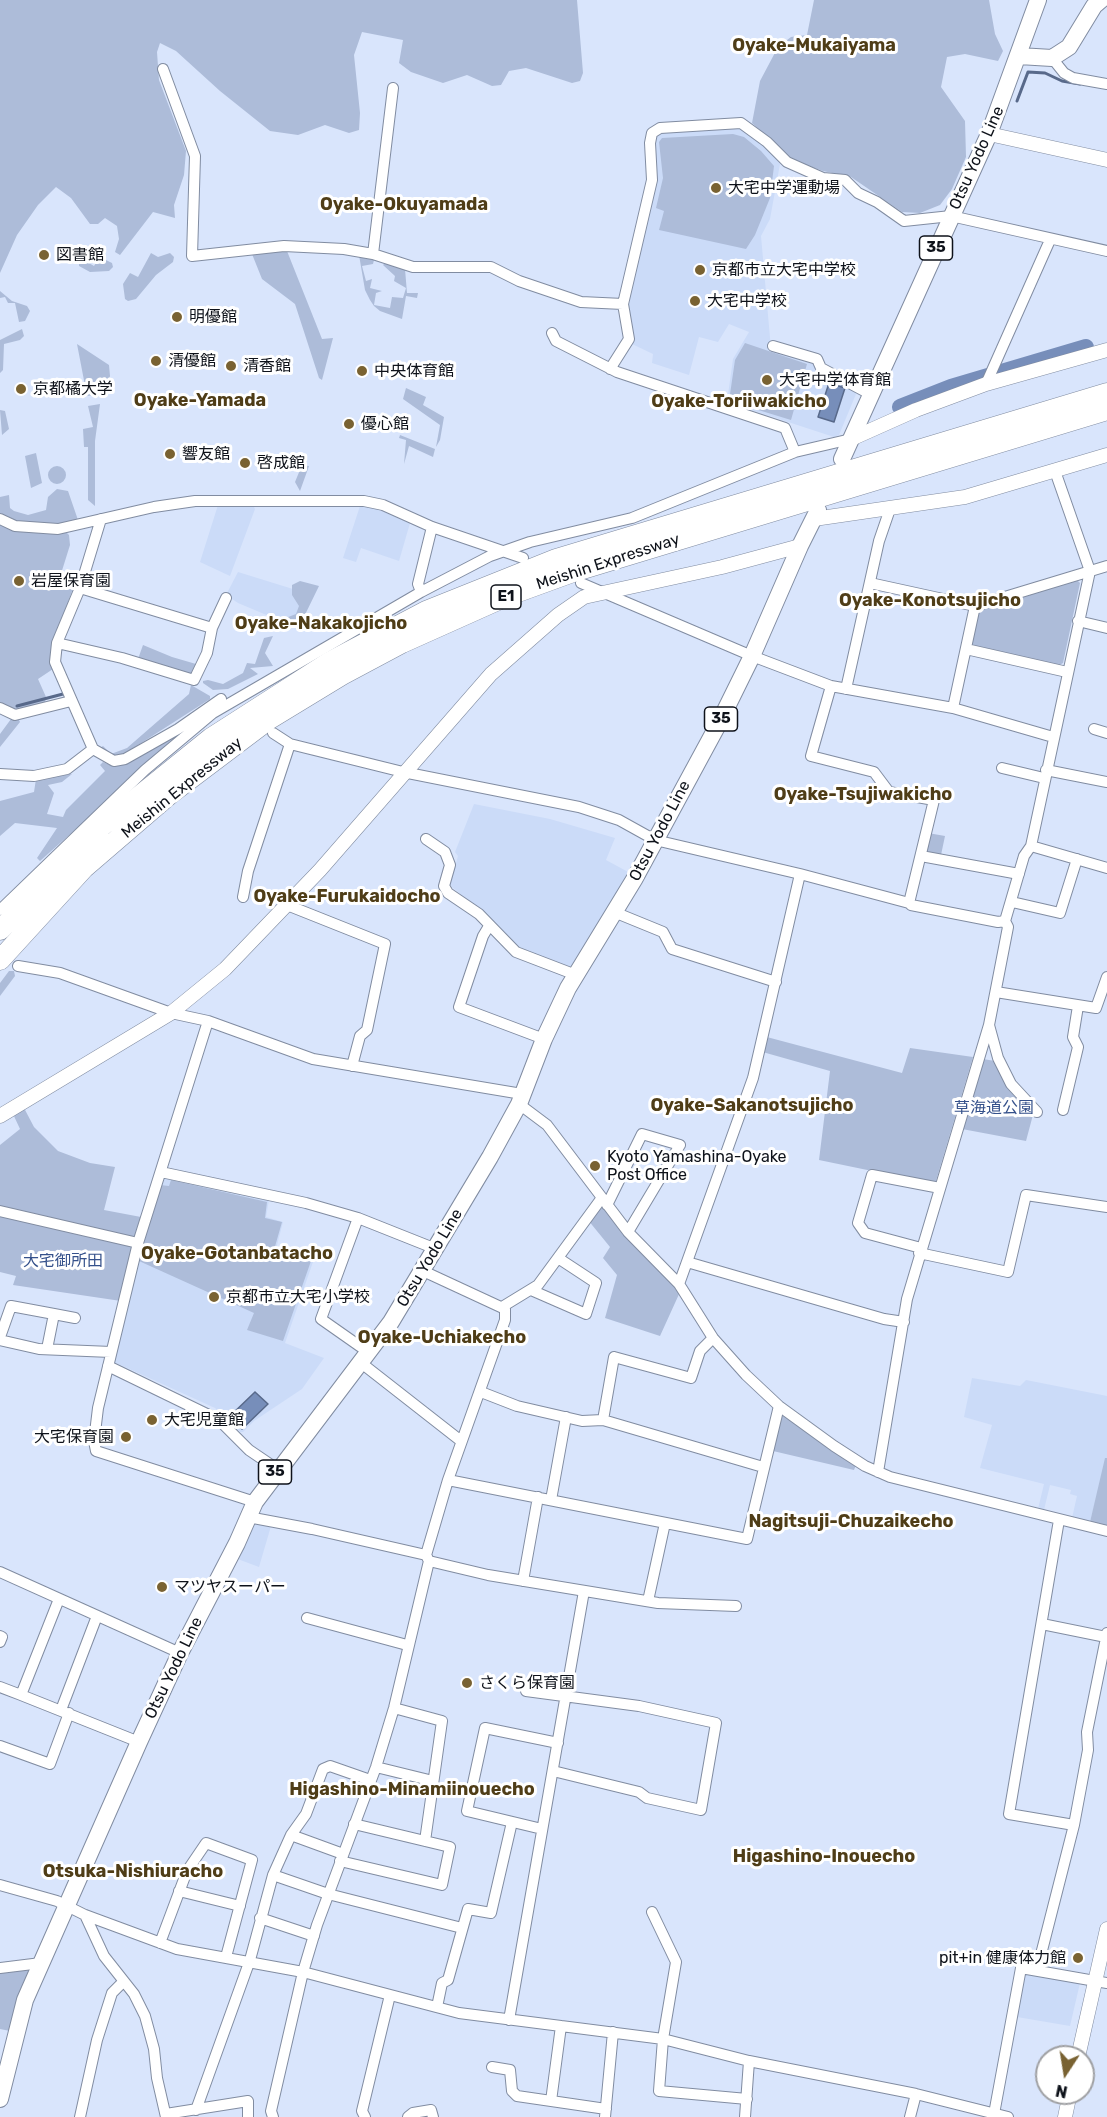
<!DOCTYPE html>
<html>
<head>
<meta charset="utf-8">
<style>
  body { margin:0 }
  #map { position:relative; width:1107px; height:2117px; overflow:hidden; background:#d9e5fc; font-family:Rubik,sans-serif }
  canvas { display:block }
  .north { position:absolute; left:1035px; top:2045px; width:60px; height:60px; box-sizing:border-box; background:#fff; border:2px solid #9fa0a3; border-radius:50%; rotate:192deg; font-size:16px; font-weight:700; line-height:24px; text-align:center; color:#0e121a }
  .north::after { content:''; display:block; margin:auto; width:21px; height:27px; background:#796232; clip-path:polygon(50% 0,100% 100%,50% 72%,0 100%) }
</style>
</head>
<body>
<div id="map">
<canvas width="1107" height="2117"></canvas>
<div class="north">N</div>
</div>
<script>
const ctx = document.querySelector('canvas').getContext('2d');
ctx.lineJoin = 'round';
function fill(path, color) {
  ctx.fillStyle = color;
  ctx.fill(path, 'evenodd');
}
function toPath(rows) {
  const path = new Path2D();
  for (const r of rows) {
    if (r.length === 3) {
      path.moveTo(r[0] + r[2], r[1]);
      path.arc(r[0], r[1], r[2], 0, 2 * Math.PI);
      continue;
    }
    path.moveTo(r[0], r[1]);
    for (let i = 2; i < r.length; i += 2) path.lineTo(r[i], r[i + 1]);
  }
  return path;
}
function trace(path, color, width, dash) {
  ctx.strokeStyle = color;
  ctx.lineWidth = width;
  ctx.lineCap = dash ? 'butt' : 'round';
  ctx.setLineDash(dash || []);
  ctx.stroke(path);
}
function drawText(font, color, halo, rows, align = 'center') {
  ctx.font = font + ' Rubik,"Noto Sans JP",sans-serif';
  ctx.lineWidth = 6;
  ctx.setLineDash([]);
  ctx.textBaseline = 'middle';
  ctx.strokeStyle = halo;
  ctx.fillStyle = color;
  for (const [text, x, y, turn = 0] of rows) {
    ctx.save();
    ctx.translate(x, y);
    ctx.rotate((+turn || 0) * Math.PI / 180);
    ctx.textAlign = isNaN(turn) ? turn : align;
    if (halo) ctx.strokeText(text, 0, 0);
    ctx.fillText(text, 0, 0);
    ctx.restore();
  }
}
const built = toPath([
  [740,127,769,148,780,164,770,219,761,236,771,349,814,364,851,386,856,394,839,435,834,437,727,402,733,359,749,332,729,324,718,342,699,337,689,375,652,363,653,354,632,344,629,304,657,178,654,140,657,133],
  [218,505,253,505,255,509,230,576,200,562],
  [360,506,375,508,410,523,399,561,361,548,356,562,343,558],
  [238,572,309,594,295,627,238,603,226,595],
  [474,804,550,819,615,838,606,860,630,873,572,965,569,967,519,948,484,914,452,887,450,884,458,856,455,852],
  [163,1176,269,1200,266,1217,283,1222,276,1249,314,1259,285,1343,324,1358,302,1389,254,1421,243,1432,240,1432,215,1408,114,1362,118,1334,160,1179],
  [972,1378,1020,1386,1026,1380,1107,1396,1107,1458,1090,1522,1072,1518,1077,1496,1070,1494,1071,1490,1050,1485,1044,1510,1038,1509,1044,1484,980,1468,992,1425,964,1417],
  [253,1523,271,1526,259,1567,235,1558],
  [1024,1974,1080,1983,1070,2026,1017,2017]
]);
const green = toPath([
  [0,0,577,0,583,73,580,81,572,83,526,68,509,71,501,85,492,86,467,75,443,83,411,72,399,63,403,40,362,32,354,55,360,113,359,130,349,133,325,125,298,135,270,131,220,91,176,51,160,43,157,52,159,80,186,151,184,175,174,205,175,218,153,212,120,255,115,252,119,239,117,226,105,218,98,224,90,224,71,198,56,187,38,205,17,235,0,273],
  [814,0,989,0,995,34,1003,51,998,61,965,54,947,57,941,87,965,121,966,157,952,189,940,205,920,213,902,212,851,177,823,171,792,160,752,123,760,81,778,47,791,37,807,35],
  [733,134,744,137,761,151,774,166,770,198,755,235,746,249,659,230,664,211,656,208,663,178,659,142,662,138],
  [287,251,322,339,333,338,322,380,319,378,295,304,262,279,252,254],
  [151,253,158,257,170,253,174,257,173,262,156,275,136,299,128,301,125,299,123,284,130,273,138,277],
  [359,255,374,260,373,264,362,266,366,281,372,279,370,288,382,291,376,293,374,305,390,308,392,297,403,298,406,288,394,281,395,276,383,265,385,263,405,269,407,293,418,293,417,298,406,296,402,319,380,311,374,306,370,300,365,290],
  [79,257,94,266,100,257,112,263,113,267,109,271,90,272,79,266],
  [0,291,12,301,27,306,30,311,25,321,19,322,15,303,8,303,5,297,0,298],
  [22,329,24,336,20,340,4,344,3,370,0,373,0,340],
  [745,343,807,364,791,420,729,401,735,360],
  [77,344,109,365,110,376,105,394,87,396],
  [406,388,426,397,423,405,444,417,440,440,436,447,440,425,403,399],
  [100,404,95,441,95,506,88,500,88,447,84,447,83,429,93,427,88,406],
  [0,410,5,411,9,429,2,435],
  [400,435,435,449,433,457,409,446,404,464,406,440,399,438],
  [36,453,42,483,31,488,25,456],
  [302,465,309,466,300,491,295,482],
  [57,475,9],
  [57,489,68,491,78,520,44,527,17,521,0,513,0,497,9,495,10,508,14,511,28,515,46,510,48,497],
  [0,525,65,531,69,535,70,545,60,577,75,583,53,643,53,669,38,679,46,697,45,702,20,711,0,705],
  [1076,579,1080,583,1063,663,1056,667,972,649,970,644,976,611],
  [300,581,319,586,299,627,283,619,296,614,299,606,292,595,292,585],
  [273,636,265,653,273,666,250,668,258,674,228,689,213,690,203,683,203,681,208,680,223,684,243,673,247,663,255,664,264,638],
  [143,645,172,657,196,664,190,675,138,659],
  [191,685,210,696,210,699,121,756,112,757,99,749,103,746,111,754,127,748,189,694],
  [18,718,20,722,0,747,0,734,11,719],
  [176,735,178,738,40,861,37,858,57,828,15,823,0,836,0,801,34,792,36,779,72,774,62,782,48,785,54,793,47,814,63,817,66,810,105,771,100,765,103,762,112,766,121,765],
  [928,833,945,836,941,855,927,852,925,848],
  [9,971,14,971,15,976,0,996,0,983],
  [763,1036,902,1073,910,1048,973,1057,935,1184,819,1160,830,1071,759,1051],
  [983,1059,995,1061,1034,1111,1026,1141,962,1129],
  [24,1108,34,1127,58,1151,90,1163,115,1167,104,1210,141,1217,137,1236,130,1238,0,1206,0,1145,20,1129,13,1114],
  [171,1180,267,1202,265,1218,282,1222,274,1250,311,1261,283,1341,247,1330,254,1313,139,1261,160,1185,169,1186],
  [598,1206,604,1206,680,1292,660,1336,605,1318,617,1275,603,1258,610,1247,588,1220],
  [0,1214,131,1245,132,1249,121,1301,13,1285,16,1276,0,1272],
  [783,1414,856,1465,854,1470,773,1451],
  [1105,1458,1107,1458,1107,1526,1090,1522],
  [28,1968,32,1974,10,2031,0,2029,0,1972]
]);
const water = toPath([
  [829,383,845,388,834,422,818,417,829,383],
  [255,1392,268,1404,242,1429,229,1417,255,1392]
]);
const stream = toPath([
  [1017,101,1028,72,1045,73,1062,81,1080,84],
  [17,706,63,694]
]);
const river = toPath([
  [900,407,951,387,1086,347]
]);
const minor = toPath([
  [1052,58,1064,73,1073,78,1107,84],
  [163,69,195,156,192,256,284,246,344,249,373,254,413,267,491,267,519,281,581,302,623,304],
  [373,254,393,88],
  [552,333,556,341,617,372,785,428,795,452],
  [773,346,817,359,821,368,870,394],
  [610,369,629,339,623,304,652,180,650,143,652,133,660,128,741,123,767,142,787,162,823,178,845,180,858,193,877,202,904,221,951,216,1107,251],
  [986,384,1050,240],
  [0,519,15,526,58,529,154,507,195,501,364,501,383,505,432,527,523,558],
  [101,519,80,588,57,643,55,662,93,749,114,761,125,759,178,729,221,699],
  [581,583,752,656,831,686,953,708,1053,737],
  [870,583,975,606],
  [80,588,212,628],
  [421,592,418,584,432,527],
  [1078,621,1107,628],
  [57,643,122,658,194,680,207,653,212,628,226,598],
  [966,649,1067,672],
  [831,686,811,756,874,772,889,792,934,800,909,903],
  [846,689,879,541,890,509],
  [0,708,15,715,71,701],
  [953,708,975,606,1107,566],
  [1094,729,1107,733],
  [273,733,290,744,403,772,579,807,619,820,655,840,800,874,909,903,911,905,998,922,1005,921],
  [1002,768,1044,778],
  [1046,770,1107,782],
  [0,774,34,776,67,769,93,749],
  [426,839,445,852,450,865,444,886,448,893,479,914,516,952,576,975],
  [1031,846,1107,868],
  [921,856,1019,874],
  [243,897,248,871,290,744],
  [1012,902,1060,913,1077,859],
  [287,905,385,944,367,1030,360,1036,352,1066],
  [0,910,145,770,213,713,421,592,490,556,530,542,632,518,795,452,851,439],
  [614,912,663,932,672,949,776,982],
  [489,926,483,936,459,1007,544,1039],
  [18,966,60,973,171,1013,208,1021,313,1059,522,1094],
  [996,992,1096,1008,1107,977],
  [208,1021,138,1243,98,1408,94,1441,96,1451,255,1502],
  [989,1025,998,1058,1011,1084,1037,1112],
  [519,1104,547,1125,628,1232,679,1284,713,1338,746,1375,779,1406,834,1446,865,1466,890,1477,1107,1531],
  [1063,1110,1078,1047,1073,1037,1078,1006],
  [161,1172,306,1203,358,1218,436,1249],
  [607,1205,642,1134,680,1145,628,1232],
  [0,1211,138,1243],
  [358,1218,321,1319,368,1352],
  [921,1248,865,1233,858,1223,872,1175,940,1188],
  [919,1253,1008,1272,1026,1195,1107,1207],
  [687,1262,884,1319,904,1322],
  [423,1271,505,1309,505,1320,448,1480,426,1555],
  [679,1284,753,1078,800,874],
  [531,1290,586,1314,596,1283,558,1258],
  [502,1307,538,1285,601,1199],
  [54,1314,75,1318],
  [0,1337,11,1306,54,1314,47,1349],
  [0,1340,39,1349,111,1352],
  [360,1362,461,1441],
  [108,1366,219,1420,249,1450,277,1469],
  [481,1392,517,1406,582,1421,603,1420,763,1467],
  [603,1420,614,1357,691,1378,700,1351,713,1338],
  [878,1472,907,1299,989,1025,1008,927,1005,921,1024,856,1031,846,1090,571,1055,471],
  [448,1480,747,1539,779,1406],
  [551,1500,566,1417],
  [248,1517,312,1529,426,1555,429,1561,488,1575,658,1603,736,1606],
  [1059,1520,1009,1814,1074,1825],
  [0,1572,180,1653],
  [523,1581,538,1497],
  [59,1599,21,1695,139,1742],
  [648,1601,665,1523],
  [307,1618,407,1645],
  [1042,1624,1106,1637],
  [0,1636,2,1637,0,1642],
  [0,1687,21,1695],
  [526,1691,639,1706,716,1723,701,1810,647,1798,639,1792,553,1771],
  [394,1708,442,1721,425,1841],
  [61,1710,97,1616],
  [0,1746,50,1764,69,1713],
  [376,1767,433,1781],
  [542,1829,467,1811,485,1728,558,1743],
  [291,1835,343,1854],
  [340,1861,442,1885,450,1847,354,1824],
  [273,1875,328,1894,462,1928],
  [0,1885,57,1901,85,1915,177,1949,303,1972,459,2013,663,2039,749,2061,916,2094,1008,2117],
  [179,1891,240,1906],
  [652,1912,676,1962,663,2039,659,2091,747,2099],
  [85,1915,104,1956,134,1994,145,2016,154,2049,157,2078,166,2117],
  [260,1918,314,1936],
  [160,1943,187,1871,206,1843,252,1860,226,1957],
  [0,1968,41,1963],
  [1037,1970,1074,1825,1088,1750,1087,1732,1107,1633],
  [437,2007,442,1983,448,1980,468,1909,491,1913,512,1822],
  [509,2020,584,1591],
  [492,2067,510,2070,512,2091,517,2096,606,2109],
  [551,2101,561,2026],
  [196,2110,250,1960,273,1875,291,1835,306,1814,323,1769,330,1766,370,1780],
  [166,2114,248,2101,248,2117],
  [994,2114,1021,1968,1107,1983],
  [80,2117,97,2040,112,1993,123,1982],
  [273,2117,271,2111,303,1972,317,1925,376,1767,394,1708,429,1561],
  [365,2117,362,2111,390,1995],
  [408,2117,413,2113,431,2110,433,2117],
  [605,2117,613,2032],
  [745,2117,749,2061],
  [910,2117,916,2094]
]);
const tertiary = toPath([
  [989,134,1107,160],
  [851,439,916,410,986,384,1107,350],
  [814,519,965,497,1107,455],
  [0,1116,171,1013,225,969,320,870,491,674,558,615,584,597,722,567,800,546],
  [1078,2057,1107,1929],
  [1065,2117,1070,2093]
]);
const primary = toPath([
  [1019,56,1052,58,1069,47,1094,6,1101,0],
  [842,459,989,134,1038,0],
  [0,2099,25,2000,139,1742,180,1653,237,1543,255,1502,391,1322,490,1157,519,1104,544,1039,568,988,635,878,720,721,752,656,800,546,818,510]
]);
const motorway = toPath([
  [0,930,102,826,211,738,331,661,426,611,556,559,1107,393],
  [0,960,84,868,170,794,268,720,342,675,402,643,507,596,573,572,1107,410]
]);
const markers = [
  [716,188,6,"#796232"],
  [44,255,6,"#796232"],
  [700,270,6,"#796232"],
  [695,301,6,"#796232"],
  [177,317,6,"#796232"],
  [156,361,6,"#796232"],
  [231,366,6,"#796232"],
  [362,371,6,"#796232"],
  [767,380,6,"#796232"],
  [21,389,6,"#796232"],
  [349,424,6,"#796232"],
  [170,454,6,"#796232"],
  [245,463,6,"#796232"],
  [19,581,6,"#796232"],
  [595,1166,6,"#796232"],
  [214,1297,6,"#796232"],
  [152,1420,6,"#796232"],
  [126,1437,6,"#796232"],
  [162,1587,6,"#796232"],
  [467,1683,6,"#796232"],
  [1078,1958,6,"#796232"]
];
const shields = [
  [936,248,33],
  [506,597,30],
  [721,719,33],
  [275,1472,33]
];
const shieldNames = [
  ["35",936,248],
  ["E1",506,597],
  ["35",721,719],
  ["35",275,1472]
];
const streetNames = [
  ["Otsu Yodo Line",977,158,-66],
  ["Meishin Expressway",608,562,-18],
  ["Meishin Expressway",182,788,-39],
  ["Otsu Yodo Line",660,831,-62],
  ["Otsu Yodo Line",430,1258,-59],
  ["Otsu Yodo Line",174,1668,-64]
];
const poiNames = [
  ["大宅中学運動場",728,188],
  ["図書館",56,255],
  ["京都市立大宅中学校",712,270],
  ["大宅中学校",707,301],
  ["明優館",189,317],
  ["清優館",168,361],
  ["清香館",243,366],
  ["中央体育館",374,371],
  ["大宅中学体育館",779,380],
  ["京都橘大学",33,389],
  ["優心館",361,424],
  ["響友館",182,454],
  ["啓成館",257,463],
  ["岩屋保育園",31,581],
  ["Kyoto Yamashina-Oyake",607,1157],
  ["Post Office",607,1175],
  ["京都市立大宅小学校",226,1297],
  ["大宅児童館",164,1420],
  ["大宅保育園",114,1437,"right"],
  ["マツヤスーパー",174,1587],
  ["さくら保育園",479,1683],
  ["pit+in 健康体力館",1066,1958,"right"]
];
const parkNames = [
  ["草海道公園",994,1108],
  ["大宅御所田",63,1261]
];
const neighbourhoodNames = [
  ["Oyake-Mukaiyama",814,46],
  ["Oyake-Okuyamada",404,205],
  ["Oyake-Yamada",200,401],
  ["Oyake-Toriiwakicho",739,402],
  ["Oyake-Konotsujicho",930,601],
  ["Oyake-Nakakojicho",321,624],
  ["Oyake-Tsujiwakicho",863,795],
  ["Oyake-Furukaidocho",347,897],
  ["Oyake-Sakanotsujicho",752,1106],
  ["Oyake-Gotanbatacho",237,1254],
  ["Oyake-Uchiakecho",442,1338],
  ["Nagitsuji-Chuzaikecho",851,1522],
  ["Higashino-Minamiinouecho",412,1790],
  ["Higashino-Inouecho",824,1857],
  ["Otsuka-Nishiuracho",133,1872]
];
fill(built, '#cbdbf8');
fill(green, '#adbcd9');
fill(water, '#778eba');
trace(water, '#58698a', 1.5);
trace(stream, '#58698a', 3);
trace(river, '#778eba', 16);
trace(minor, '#818ca1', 12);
trace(tertiary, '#818ca1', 15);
trace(primary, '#818ca1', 18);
trace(motorway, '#818ca1', 21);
trace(minor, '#fff', 10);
trace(tertiary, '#fff', 14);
trace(primary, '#fff', 16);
trace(motorway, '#fff', 20);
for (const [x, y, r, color] of markers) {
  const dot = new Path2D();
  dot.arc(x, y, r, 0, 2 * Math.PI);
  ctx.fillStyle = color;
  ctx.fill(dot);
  trace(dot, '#fff', 2);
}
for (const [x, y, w] of shields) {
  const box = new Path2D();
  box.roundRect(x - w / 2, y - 12, w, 24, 4.5);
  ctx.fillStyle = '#fff';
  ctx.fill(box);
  trace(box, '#0e121a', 1.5);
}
drawText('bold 15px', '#0e121a', null, shieldNames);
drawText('16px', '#0e121a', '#fff', streetNames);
drawText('16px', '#0e121a', '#fff', poiNames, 'left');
drawText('16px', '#35518b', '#fff', parkNames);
drawText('bold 18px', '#4f3d17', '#fff', neighbourhoodNames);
</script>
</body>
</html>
